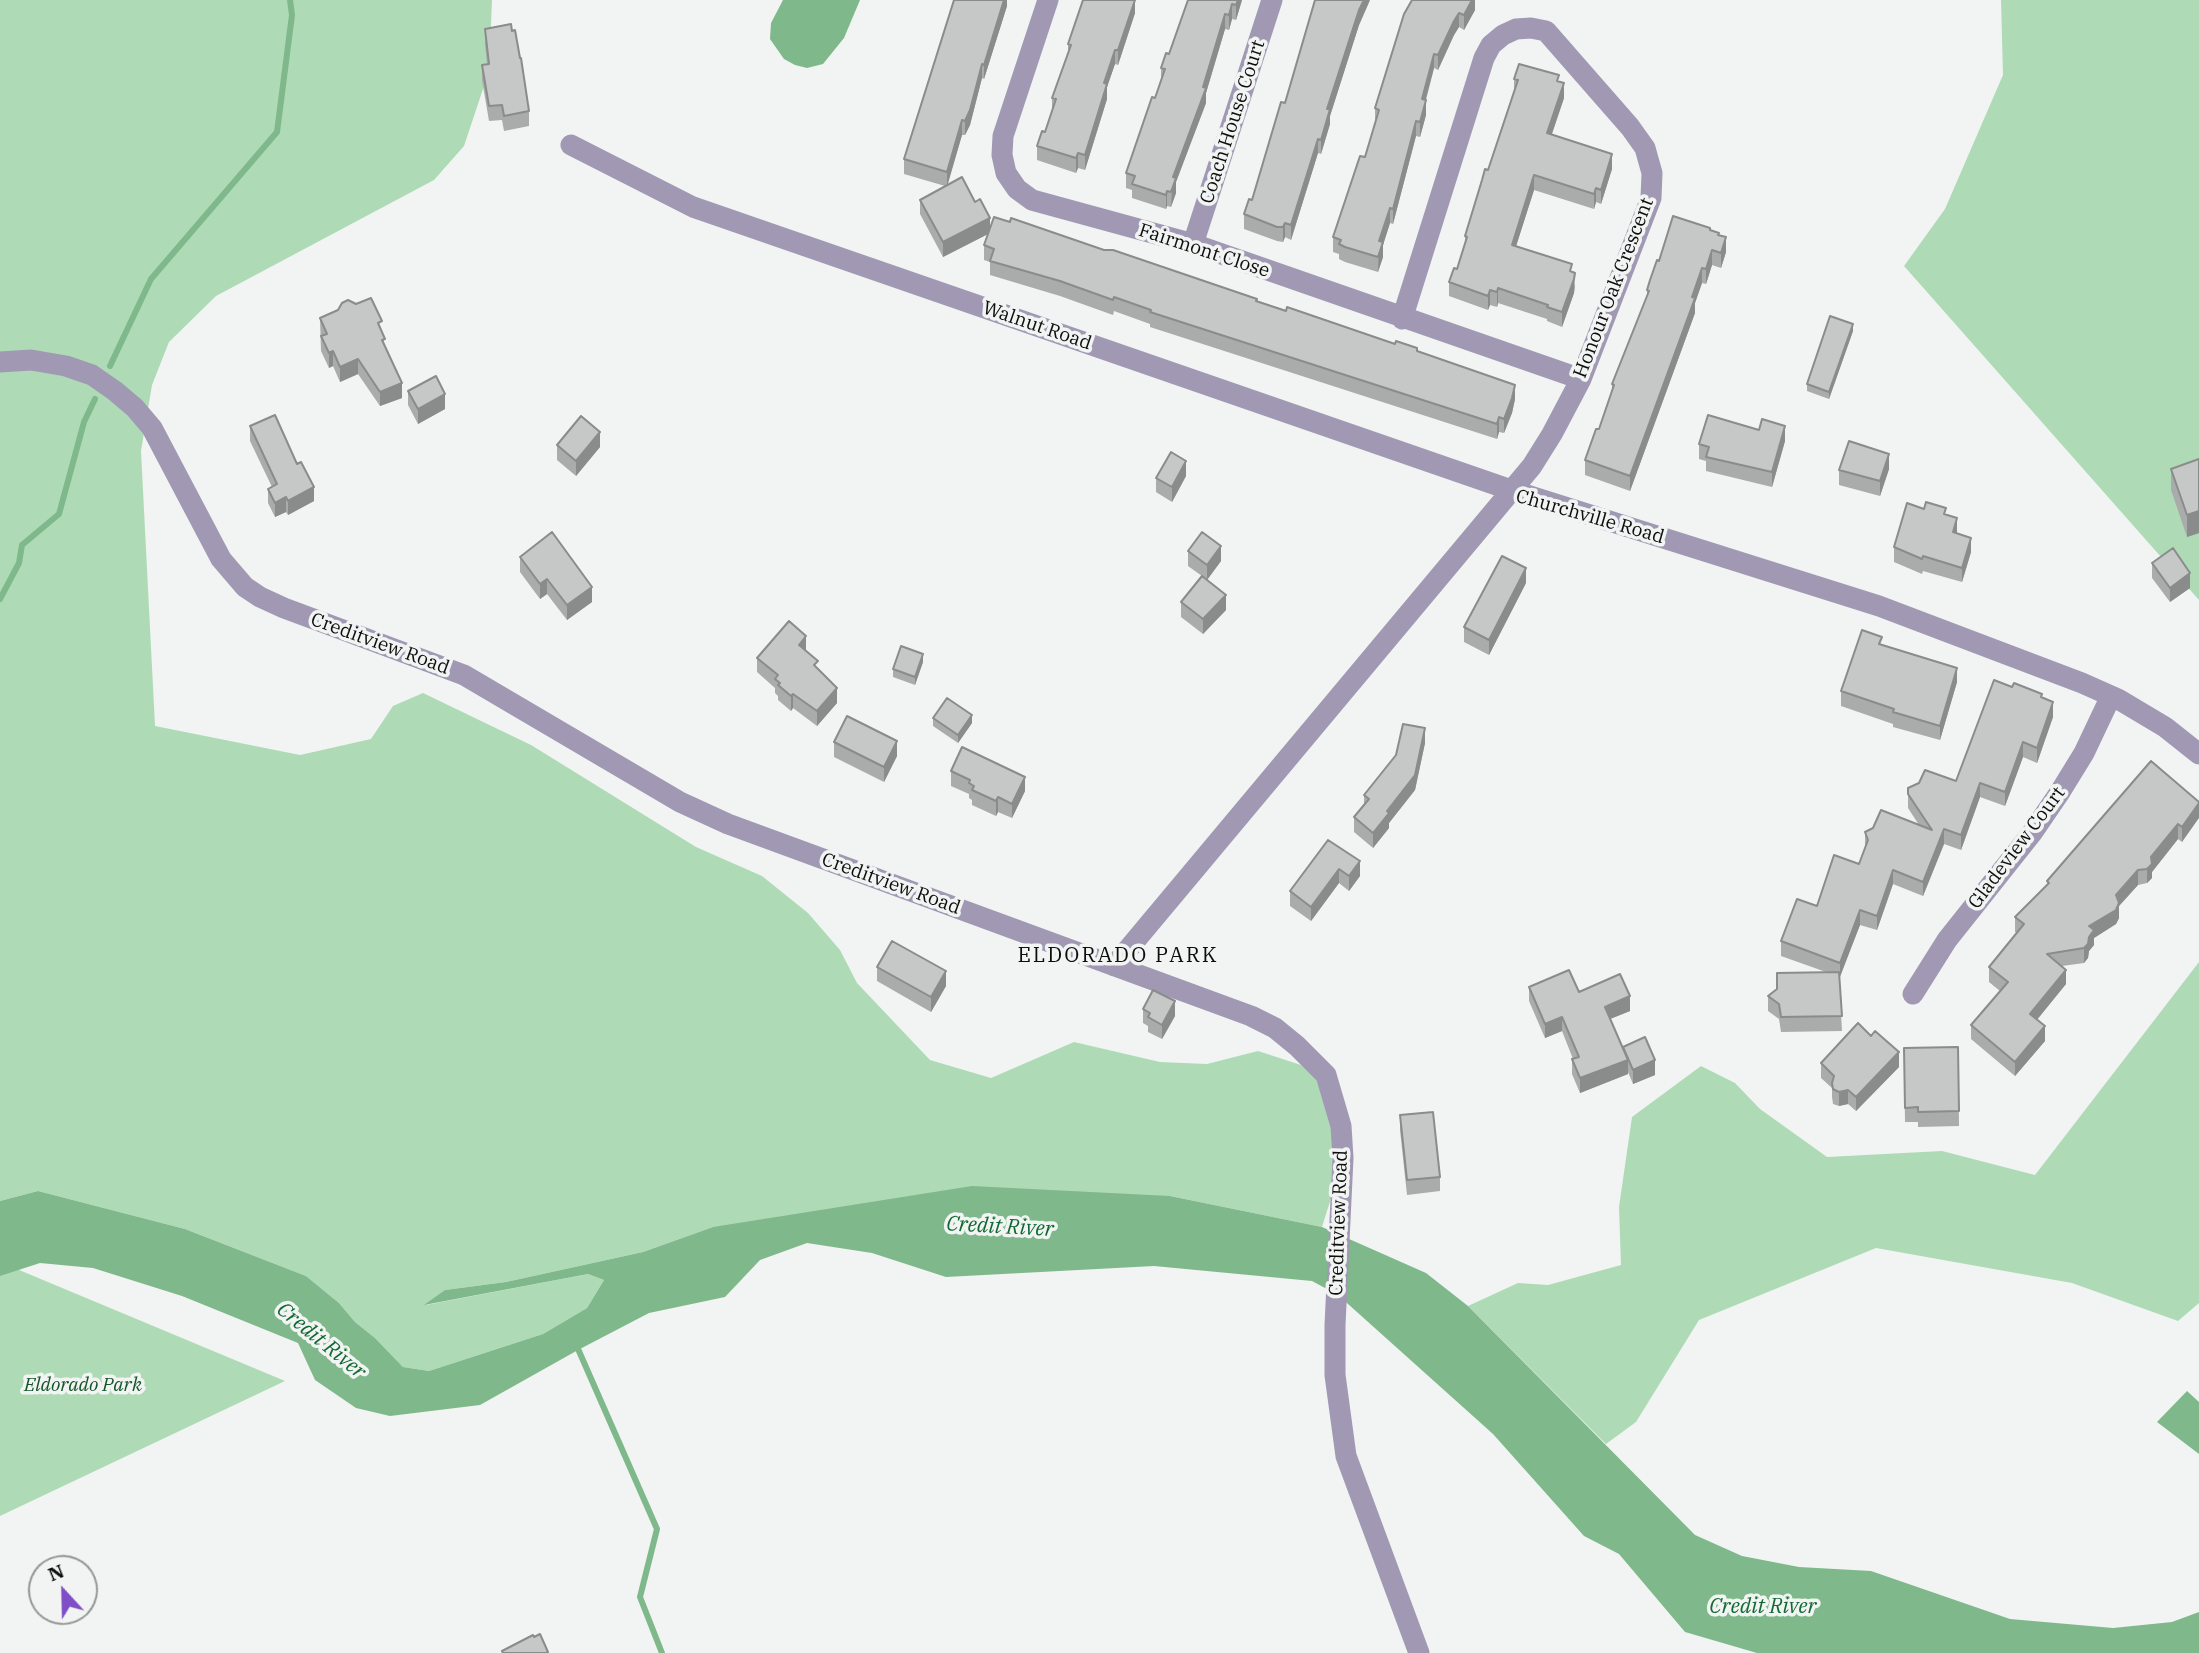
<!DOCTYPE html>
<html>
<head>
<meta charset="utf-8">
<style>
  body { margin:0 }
  #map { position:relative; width:2199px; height:1653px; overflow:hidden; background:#f1f4f2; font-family:"IBM Plex Serif",serif }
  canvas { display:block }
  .north { position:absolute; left:28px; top:1555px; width:70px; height:70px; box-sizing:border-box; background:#f1f4f2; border:2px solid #959896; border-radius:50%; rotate:338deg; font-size:19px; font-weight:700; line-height:28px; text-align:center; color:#0c0d0c }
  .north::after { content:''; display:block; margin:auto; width:24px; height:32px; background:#7e4fc7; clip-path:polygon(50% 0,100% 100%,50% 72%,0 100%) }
</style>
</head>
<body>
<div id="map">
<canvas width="2199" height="1653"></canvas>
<div class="north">N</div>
</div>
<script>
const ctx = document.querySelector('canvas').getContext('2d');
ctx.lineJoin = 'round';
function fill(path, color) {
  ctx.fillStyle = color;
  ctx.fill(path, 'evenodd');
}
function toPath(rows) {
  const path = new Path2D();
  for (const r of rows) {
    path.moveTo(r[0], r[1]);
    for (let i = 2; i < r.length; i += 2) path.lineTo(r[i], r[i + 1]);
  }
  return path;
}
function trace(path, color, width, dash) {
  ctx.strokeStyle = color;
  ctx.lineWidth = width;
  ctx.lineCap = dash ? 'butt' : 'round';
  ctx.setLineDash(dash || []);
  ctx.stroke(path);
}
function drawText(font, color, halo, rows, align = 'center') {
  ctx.font = font + ' "IBM Plex Serif",serif';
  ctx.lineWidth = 7;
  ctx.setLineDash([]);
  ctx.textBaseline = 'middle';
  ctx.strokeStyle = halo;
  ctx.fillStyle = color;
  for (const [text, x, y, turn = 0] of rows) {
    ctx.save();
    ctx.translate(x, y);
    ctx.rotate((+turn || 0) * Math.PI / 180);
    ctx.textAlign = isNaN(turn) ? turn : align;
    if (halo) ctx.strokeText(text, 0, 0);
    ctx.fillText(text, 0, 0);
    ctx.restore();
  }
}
const green = toPath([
  [0,0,492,0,489,71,464,146,434,180,216,296,169,342,152,385,141,451,155,726,300,755,371,739,393,706,423,693,531,745,696,847,762,876,808,913,840,950,857,983,930,1060,991,1078,1074,1042,1160,1062,1207,1064,1258,1051,1301,1065,1342,1103,1348,1144,1322,1227,1170,1196,713,1227,643,1252,506,1282,445,1290,426,1305,588,1274,604,1280,587,1308,543,1334,429,1371,403,1367,375,1338,355,1322,339,1303,306,1276,185,1229,38,1191,0,1201],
  [2001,0,2199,0,2199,600,1904,266,1945,209,2003,75],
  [2199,962,2199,1303,2178,1321,2072,1283,1876,1248,1699,1320,1636,1422,1606,1444,1468,1306,1518,1283,1548,1285,1621,1265,1619,1207,1632,1117,1701,1066,1735,1083,1760,1109,1827,1157,1942,1151,2035,1175],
  [0,1262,285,1381,0,1516]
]);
const water = toPath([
  [783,0,860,0,844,38,823,64,807,68,795,65,784,59,770,39,771,23],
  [972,1186,1170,1196,1322,1227,1426,1273,1468,1306,1695,1535,1742,1556,1799,1567,1871,1571,2010,1619,2113,1628,2172,1622,2199,1612,2199,1653,1757,1653,1685,1632,1619,1554,1584,1536,1493,1434,1338,1295,1312,1281,1154,1266,946,1277,872,1253,807,1243,760,1260,725,1297,649,1313,578,1350,480,1405,390,1416,356,1408,315,1380,298,1343,182,1296,93,1268,40,1263,0,1276,0,1201,38,1191,185,1229,306,1276,339,1303,355,1322,375,1338,403,1367,429,1371,543,1334,587,1308,604,1280,588,1274,424,1305,445,1290,506,1282,643,1252,713,1227],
  [2187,1391,2199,1402,2199,1454,2157,1422]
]);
const stream = toPath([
  [110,366,151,279,277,132,292,15,290,0],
  [0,599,19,563,22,545,59,514,84,422,95,399],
  [575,1342,657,1529,640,1597,662,1653]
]);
const minor = toPath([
  [1048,0,1003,136,1002,155,1006,173,1017,189,1032,200,1193,244,1581,379],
  [571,145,693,207,1511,490,1879,606,2082,683,2118,699,2165,727,2199,754],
  [1193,244,1272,0],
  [0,362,31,360,66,366,92,375,115,391,135,408,152,428,221,559,245,587,260,597,284,608,464,675,680,802,728,824,1251,1016,1275,1028,1297,1046,1326,1075,1341,1126,1343,1158,1335,1325,1335,1375,1346,1456,1419,1653],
  [1114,966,1532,466,1552,434,1581,379,1651,198,1652,173,1645,148,1630,127,1546,31,1531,28,1516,29,1503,35,1491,45,1484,58,1402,319],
  [1913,994,1947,940,2032,833,2060,792,2084,753,2111,696]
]);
const wall = toPath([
  [1007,0,1007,6,984,79,982,78,970,125,965,135,962,135,947,185,990,230,1257,301,1417,351,1515,399,1512,413,1504,433,1499,432,1497,439,1150,327,1150,324,1114,311,1113,315,1060,296,990,275,990,262,984,260,984,245,988,234,943,257,920,214,920,200,945,186,904,174,904,159],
  [1135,0,1135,13,1118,65,1115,64,1107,87,1107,99,1085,170,1078,168,1076,173,1037,160,1037,146,1045,132,1052,111,1052,98,1068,54,1068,44],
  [1188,0,1242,0,1236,20,1232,19,1229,30,1225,29,1206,93,1206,103,1176,182,1176,193,1171,207,1167,206,1166,209,1132,198,1132,190,1126,188,1126,173,1155,98,1161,79,1161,68,1169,54],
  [1370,0,1359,25,1330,116,1330,124,1321,154,1318,153,1291,240,1285,237,1283,242,1277,241,1244,229,1244,214],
  [1475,0,1475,10,1464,30,1459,27,1454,35,1438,70,1434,68,1426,100,1426,115,1420,137,1416,136,1393,224,1390,223,1383,245,1383,257,1378,272,1345,262,1339,259,1339,254,1333,252,1333,237,1365,157,1375,123,1375,108,1404,14],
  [485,29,529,111,529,126,504,131,502,120,489,121,482,80,482,65,487,64,485,44],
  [1514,79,1559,82,1564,98,1552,134,1612,169,1601,204,1596,202,1594,209,1534,190,1516,246,1572,272,1575,287,1574,293,1562,327,1547,321,1547,319,1498,303,1497,307,1490,305,1488,310,1449,296,1449,282,1457,269,1465,246,1465,236,1488,170,1514,90],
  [1710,230,1719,235,1726,252,1721,268,1712,265,1706,284,1702,283,1695,303,1695,313,1630,491,1585,475,1585,460,1599,429,1612,390,1612,384,1647,297,1647,290,1659,261],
  [320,318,382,331,385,347,402,398,380,406,358,374,340,382,333,366,329,368,321,351],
  [1853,331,1829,399,1807,391,1807,384],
  [408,391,445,409,418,424,408,405],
  [250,426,314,501,288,515,286,512,275,517,268,503,268,489,272,487,250,441],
  [1785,441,1772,487,1706,471,1706,461,1699,459,1699,444],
  [557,445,600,447,576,476,557,460],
  [2199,459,2199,533,2187,537,2171,490,2171,469],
  [1889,469,1880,496,1839,485,1839,470],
  [1186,476,1172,502,1156,492,1156,478],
  [1946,515,1957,533,1971,552,1962,582,1923,571,1922,574,1894,562,1894,547],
  [1188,551,1221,561,1207,580,1226,610,1203,634,1181,617,1181,602,1202,576,1188,566],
  [520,557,592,602,567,620,547,594,540,599,520,572],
  [2152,563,2190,588,2170,602,2152,578],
  [1526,583,1489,655,1464,642,1464,627],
  [1882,645,1957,682,1940,740,1893,727,1893,724,1841,706,1841,691],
  [806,650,837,703,817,726,793,708,791,711,778,700,778,696,775,693,775,688,757,672,757,658],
  [923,662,915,685,893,677,893,669],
  [2042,698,2053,717,2037,763,2023,757,2005,806,1980,797,1961,850,1944,844,1923,896,1893,884,1877,930,1860,925,1839,977,1842,1031,1781,1032,1779,1019,1768,1011,1768,996,1826,972,1781,956,1781,941,1859,864,1865,847,1865,832,1919,825,1908,808,1908,794,1956,781],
  [933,718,972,723,958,743,933,726],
  [834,742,897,756,884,782,834,757],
  [1425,743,1415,790,1389,823,1389,828,1373,848,1354,832,1354,817,1364,804,1364,795],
  [951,771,1025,791,1012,818,998,812,996,816,972,805,972,800,969,798,969,794,951,786],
  [2199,802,2182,842,2178,839,2152,872,2152,878,2147,883,2138,885,2119,906,2119,918,2116,924,2094,938,2094,945,2089,951,2088,958,2084,963,2062,966,2066,984,2037,1020,2045,1041,2015,1076,1971,1039,1971,1025,2000,991,1989,982,1989,967,2017,933,2015,932,2015,917,2047,885,2047,881],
  [1328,840,1360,876,1349,891,1339,883,1311,921,1290,906,1290,891],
  [877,967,946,986,931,1012,877,981],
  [1529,987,1579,992,1630,1011,1610,1019,1623,1050,1623,1047,1655,1075,1633,1084,1628,1072,1628,1074,1580,1093,1572,1074,1572,1059,1573,1059,1562,1031,1545,1038,1529,1001],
  [1143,1009,1175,1016,1162,1039,1148,1032,1148,1026,1143,1023],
  [1958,1047,1959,1126,1918,1127,1918,1122,1905,1122,1904,1048],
  [1821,1063,1899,1067,1856,1111,1848,1104,1839,1106,1833,1104,1832,1097,1832,1088,1821,1078],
  [1400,1115,1440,1177,1440,1191,1407,1195,1400,1130]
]);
const shadedWall = toPath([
  [1004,0,1007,0,1007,6,984,79,984,65],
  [1135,0,1135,13,1118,65,1118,50],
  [1238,0,1242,0,1236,20,1236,5],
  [1364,0,1370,0,1359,25,1330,116,1330,124,1321,154,1321,140,1327,109,1359,10],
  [1472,0,1475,0,1475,10,1464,30,1464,15],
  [1232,4,1232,19,1229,30,1229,15],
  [1459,13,1459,27,1454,35,1438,70,1438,55,1454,21],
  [1225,14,1225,29,1206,93,1206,103,1176,182,1176,193,1171,207,1173,177,1203,87],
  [1115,50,1115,64,1107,87,1107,99,1085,170,1085,155,1104,83],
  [1434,54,1434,68,1422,113,1422,99],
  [982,64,982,78,970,125,965,135,965,121],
  [1564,83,1564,98,1547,148,1547,133],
  [1426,100,1426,115,1420,137,1420,122],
  [962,120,962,135,947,187,947,172],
  [1416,121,1416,136,1393,224,1393,209],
  [1318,139,1318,153,1291,240,1291,225],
  [1078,153,1078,168,1076,173,1076,158],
  [1612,154,1612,169,1601,204,1601,190],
  [1534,175,1534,190,1512,259,1512,245],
  [1596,188,1596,202,1594,209,1594,194],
  [1167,191,1167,206,1166,209,1166,195],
  [1390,208,1390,223,1383,245,1383,257,1378,272,1379,241],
  [990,218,990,233,943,257,943,242],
  [1285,223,1285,237,1283,242,1283,227],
  [1726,237,1726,252,1721,268,1721,253],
  [1712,250,1712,265,1706,284,1706,269],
  [1702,268,1702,283,1695,303,1695,313,1630,491,1630,476],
  [1575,273,1574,293,1562,327,1562,312],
  [1498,288,1498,303,1497,307,1497,292],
  [1490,290,1490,305,1488,310,1488,296],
  [1853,324,1853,331,1829,399,1829,392],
  [333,351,333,366,329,368,329,353],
  [358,359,358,374,340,382,340,367],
  [402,383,402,398,380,406,380,392],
  [1515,385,1515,399,1512,413,1504,433,1504,419],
  [445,394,445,409,418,424,418,409],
  [1499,417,1499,432,1497,439,1497,424],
  [1785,426,1785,441,1772,487,1772,472],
  [600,432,600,447,576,476,576,461],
  [1889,454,1889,469,1880,496,1880,481],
  [1186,461,1186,476,1172,502,1172,487],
  [314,487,314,501,288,515,288,501],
  [286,497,286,512,275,517,275,503],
  [2199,511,2199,533,2187,537,2187,515],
  [1957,518,1957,533,1953,532],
  [1971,538,1971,552,1962,582,1962,568],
  [1221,546,1221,561,1207,580,1207,565],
  [1526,568,1526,583,1489,655,1489,640],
  [2190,573,2190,588,2170,602,2170,588],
  [547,579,547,594,540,599,540,584],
  [592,587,592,602,567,620,567,605],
  [1226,595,1226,610,1203,634,1203,619],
  [806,636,806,650,799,659,799,645],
  [923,654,923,662,915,685,915,677],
  [1957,668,1957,682,1940,740,1940,726],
  [837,688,837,703,817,726,817,711],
  [793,694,793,708,791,711,791,696],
  [2053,702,2053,717,2037,763,2037,748],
  [972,715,972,723,958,743,958,735],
  [1425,728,1425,743,1415,790,1389,823,1389,828,1373,848,1373,833,1387,811],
  [897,741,897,756,884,782,884,767],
  [2023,742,2023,757,2005,806,2005,792],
  [1025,777,1025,791,1012,818,1012,804],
  [1980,783,1980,797,1961,850,1961,835],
  [998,797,998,812,996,816,996,801],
  [2199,803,2199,818,2182,842,2182,827],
  [2178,824,2178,839,2152,872,2152,878,2147,883,2147,869,2151,857],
  [1944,829,1944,844,1923,896,1923,882],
  [1360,861,1360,876,1349,891,1349,876],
  [1339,869,1339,883,1311,921,1311,907],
  [1893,870,1893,884,1877,930,1877,916],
  [2138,870,2138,885,2119,906,2119,918,2116,924,2094,938,2094,945,2089,951,2088,958,2084,963,2084,948,2089,926],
  [1860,910,1860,925,1840,977,1840,963],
  [2066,970,2066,984,2030,1028,2030,1014],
  [946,971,946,986,931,1012,931,997],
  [1630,996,1630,1011,1605,1021,1605,1007],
  [1175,1001,1175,1016,1162,1039,1162,1025],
  [1562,1017,1562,1031,1545,1038,1545,1024],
  [2045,1026,2045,1041,2015,1076,2015,1062],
  [1899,1052,1899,1067,1856,1111,1856,1097],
  [1628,1060,1628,1074,1580,1093,1580,1078],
  [1655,1060,1655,1075,1633,1084,1633,1070],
  [1848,1090,1848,1104,1839,1106,1839,1092]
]);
const building = toPath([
  [954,0,1004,0,984,65,982,64,970,110,965,121,962,120,947,172,904,159,954,0],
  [1083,0,1135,0,1118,50,1115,50,1104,83,1107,84,1085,155,1078,153,1076,158,1037,146,1042,131,1045,132,1056,99,1052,98,1071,45,1068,44,1083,0],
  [1188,0,1238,0,1236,5,1232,4,1229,15,1225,14,1203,87,1206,88,1173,177,1176,178,1171,192,1167,191,1166,195,1132,184,1135,176,1126,173,1152,97,1155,98,1165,69,1161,68,1166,53,1169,54,1188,0],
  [1315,0,1364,0,1359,10,1327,109,1330,109,1321,140,1318,139,1291,225,1285,223,1283,227,1277,227,1244,214,1249,199,1252,200,1281,102,1285,103,1315,0],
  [1412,0,1472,0,1464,15,1459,13,1454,21,1438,55,1434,54,1422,99,1426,100,1420,122,1416,121,1393,209,1390,208,1379,241,1383,242,1378,257,1345,247,1339,244,1341,240,1333,237,1360,156,1365,157,1379,110,1375,108,1404,14,1412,0],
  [511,24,512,31,515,30,520,58,521,58,529,111,504,116,502,105,489,106,482,65,489,64,485,29,511,24],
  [1519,64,1559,75,1557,81,1564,83,1547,133,1612,154,1601,190,1596,188,1594,194,1534,175,1512,245,1572,264,1570,271,1575,273,1574,279,1562,312,1547,307,1548,305,1498,288,1497,292,1490,290,1488,296,1449,282,1454,268,1457,269,1467,237,1465,236,1482,180,1485,169,1488,170,1518,80,1514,79,1519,64],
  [962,177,975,202,980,199,990,218,943,242,920,200,962,177],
  [1673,216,1710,228,1710,230,1719,233,1718,235,1726,237,1721,253,1712,250,1706,269,1702,268,1692,297,1695,298,1630,476,1585,460,1596,429,1599,429,1614,385,1612,384,1649,291,1647,290,1650,280,1657,260,1659,261,1673,216],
  [994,217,1010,222,1011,218,1104,250,1113,250,1257,299,1256,301,1286,311,1287,307,1395,344,1396,341,1417,348,1417,351,1515,385,1512,398,1504,419,1499,417,1497,424,1150,312,1151,310,1114,297,1113,300,1060,281,990,261,994,249,984,245,994,217],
  [371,298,382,321,378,323,385,339,382,340,402,383,380,392,358,359,340,367,333,351,329,353,321,336,327,334,320,318,338,310,342,303,348,300,356,304,371,298],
  [1830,316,1853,324,1829,392,1807,384,1830,316],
  [436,376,445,394,418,409,408,391,436,376],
  [275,415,297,464,301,462,314,487,288,501,286,497,275,503,268,489,277,484,250,426,275,415],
  [1708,415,1759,430,1762,419,1785,426,1772,472,1706,457,1709,447,1699,444,1708,415],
  [581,416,600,432,576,461,557,445,581,416],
  [1849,441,1889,454,1880,481,1839,470,1849,441],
  [1171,452,1186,461,1172,487,1156,478,1171,452],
  [2199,459,2199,511,2187,515,2171,469,2199,459],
  [1926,502,1946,508,1944,514,1957,518,1953,532,1971,538,1962,568,1923,556,1922,559,1894,547,1907,503,1924,509,1926,502],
  [552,532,592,587,567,605,547,579,540,584,520,557,552,532],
  [1202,532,1221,546,1207,565,1188,551,1202,532],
  [2173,548,2190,573,2170,588,2152,563,2173,548],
  [1502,556,1526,568,1489,640,1464,627,1502,556],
  [1202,576,1226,595,1203,619,1181,602,1202,576],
  [789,621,806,636,799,645,818,661,814,665,837,688,817,711,793,694,791,696,778,685,780,683,775,679,778,675,757,658,789,621],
  [1862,630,1882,637,1879,644,1957,668,1940,726,1893,712,1894,709,1841,691,1862,630],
  [901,646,923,654,915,677,893,669,901,646],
  [1994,680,2012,687,2014,683,2042,694,2041,697,2053,702,2037,748,2023,742,2005,792,1980,783,1961,835,1944,829,1923,882,1893,870,1877,916,1860,910,1840,963,1781,941,1797,899,1817,906,1834,855,1859,864,1868,840,1865,832,1873,828,1881,810,1932,830,1908,794,1908,788,1919,783,1925,770,1956,781,1994,680],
  [947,698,972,715,958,735,933,718,947,698],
  [847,716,897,741,884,767,834,742,847,716],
  [1403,724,1425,728,1415,775,1387,811,1389,813,1373,833,1354,817,1369,799,1364,795,1396,755,1403,724],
  [962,747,1025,777,1012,804,998,797,996,801,972,790,974,786,969,783,970,780,951,771,962,747],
  [2151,761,2199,802,2199,803,2182,827,2178,824,2151,857,2152,864,2147,869,2138,870,2116,895,2119,903,2116,910,2089,926,2094,930,2089,937,2088,944,2084,948,2047,954,2066,970,2030,1014,2045,1026,2015,1062,1971,1025,2008,982,1989,967,2024,924,2015,917,2049,883,2047,881,2151,761],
  [1328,840,1360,861,1349,876,1339,869,1311,907,1290,891,1328,840],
  [892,941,946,971,931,997,877,967,892,941],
  [1569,970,1579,992,1620,974,1630,996,1605,1007,1628,1060,1580,1078,1572,1059,1579,1057,1562,1017,1545,1024,1529,987,1569,970],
  [1839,972,1842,1016,1781,1017,1779,1004,1768,996,1777,989,1777,973,1839,972],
  [1153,990,1175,1001,1162,1025,1148,1017,1150,1013,1143,1009,1153,990],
  [1858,1023,1871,1036,1875,1031,1899,1052,1856,1097,1848,1090,1839,1092,1833,1089,1832,1083,1834,1076,1821,1063,1858,1023],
  [1645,1037,1655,1060,1633,1070,1623,1047,1645,1037],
  [1958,1047,1959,1111,1918,1112,1918,1107,1905,1108,1904,1048,1958,1047],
  [1433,1112,1440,1177,1407,1180,1400,1115,1433,1112],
  [540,1634,548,1652,546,1653,503,1653,502,1651,533,1635,534,1637,540,1634]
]);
const streetNames = [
  ["Coach House Court",1233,122,-72],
  ["Fairmont Close",1204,251,18],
  ["Honour Oak Crescent",1614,288,-69],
  ["Walnut Road",1037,326,19],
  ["Churchville Road",1590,517,16],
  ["Creditview Road",380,644,20],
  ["Gladeview Court",2017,848,-53],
  ["Creditview Road",891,884,20],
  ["Creditview Road",1339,1223,-88]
];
const parkNames = [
  ["Eldorado Park",83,1386]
];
const neighbourhoodNames = [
  ["ELDORADO PARK",1118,956]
];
const waterNames = [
  ["Credit River",1000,1227,3],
  ["Credit River",321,1341,39],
  ["Credit River",1763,1607]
];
fill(green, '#aedbb6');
fill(water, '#7fb88b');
trace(stream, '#7fb88b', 6);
trace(minor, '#a199b4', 21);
fill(wall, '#a9acaa');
fill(shadedWall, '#8a8c8b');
fill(building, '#c5c8c6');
trace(building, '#8a8c8b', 2);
drawText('19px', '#0c0d0c', '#f1f4f2', streetNames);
drawText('italic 19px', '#145429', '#f1f4f2', parkNames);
ctx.letterSpacing = '2px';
drawText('21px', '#0c0d0c', '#f1f4f2', neighbourhoodNames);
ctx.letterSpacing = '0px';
drawText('italic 21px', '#106931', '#f1f4f2', waterNames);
</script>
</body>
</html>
